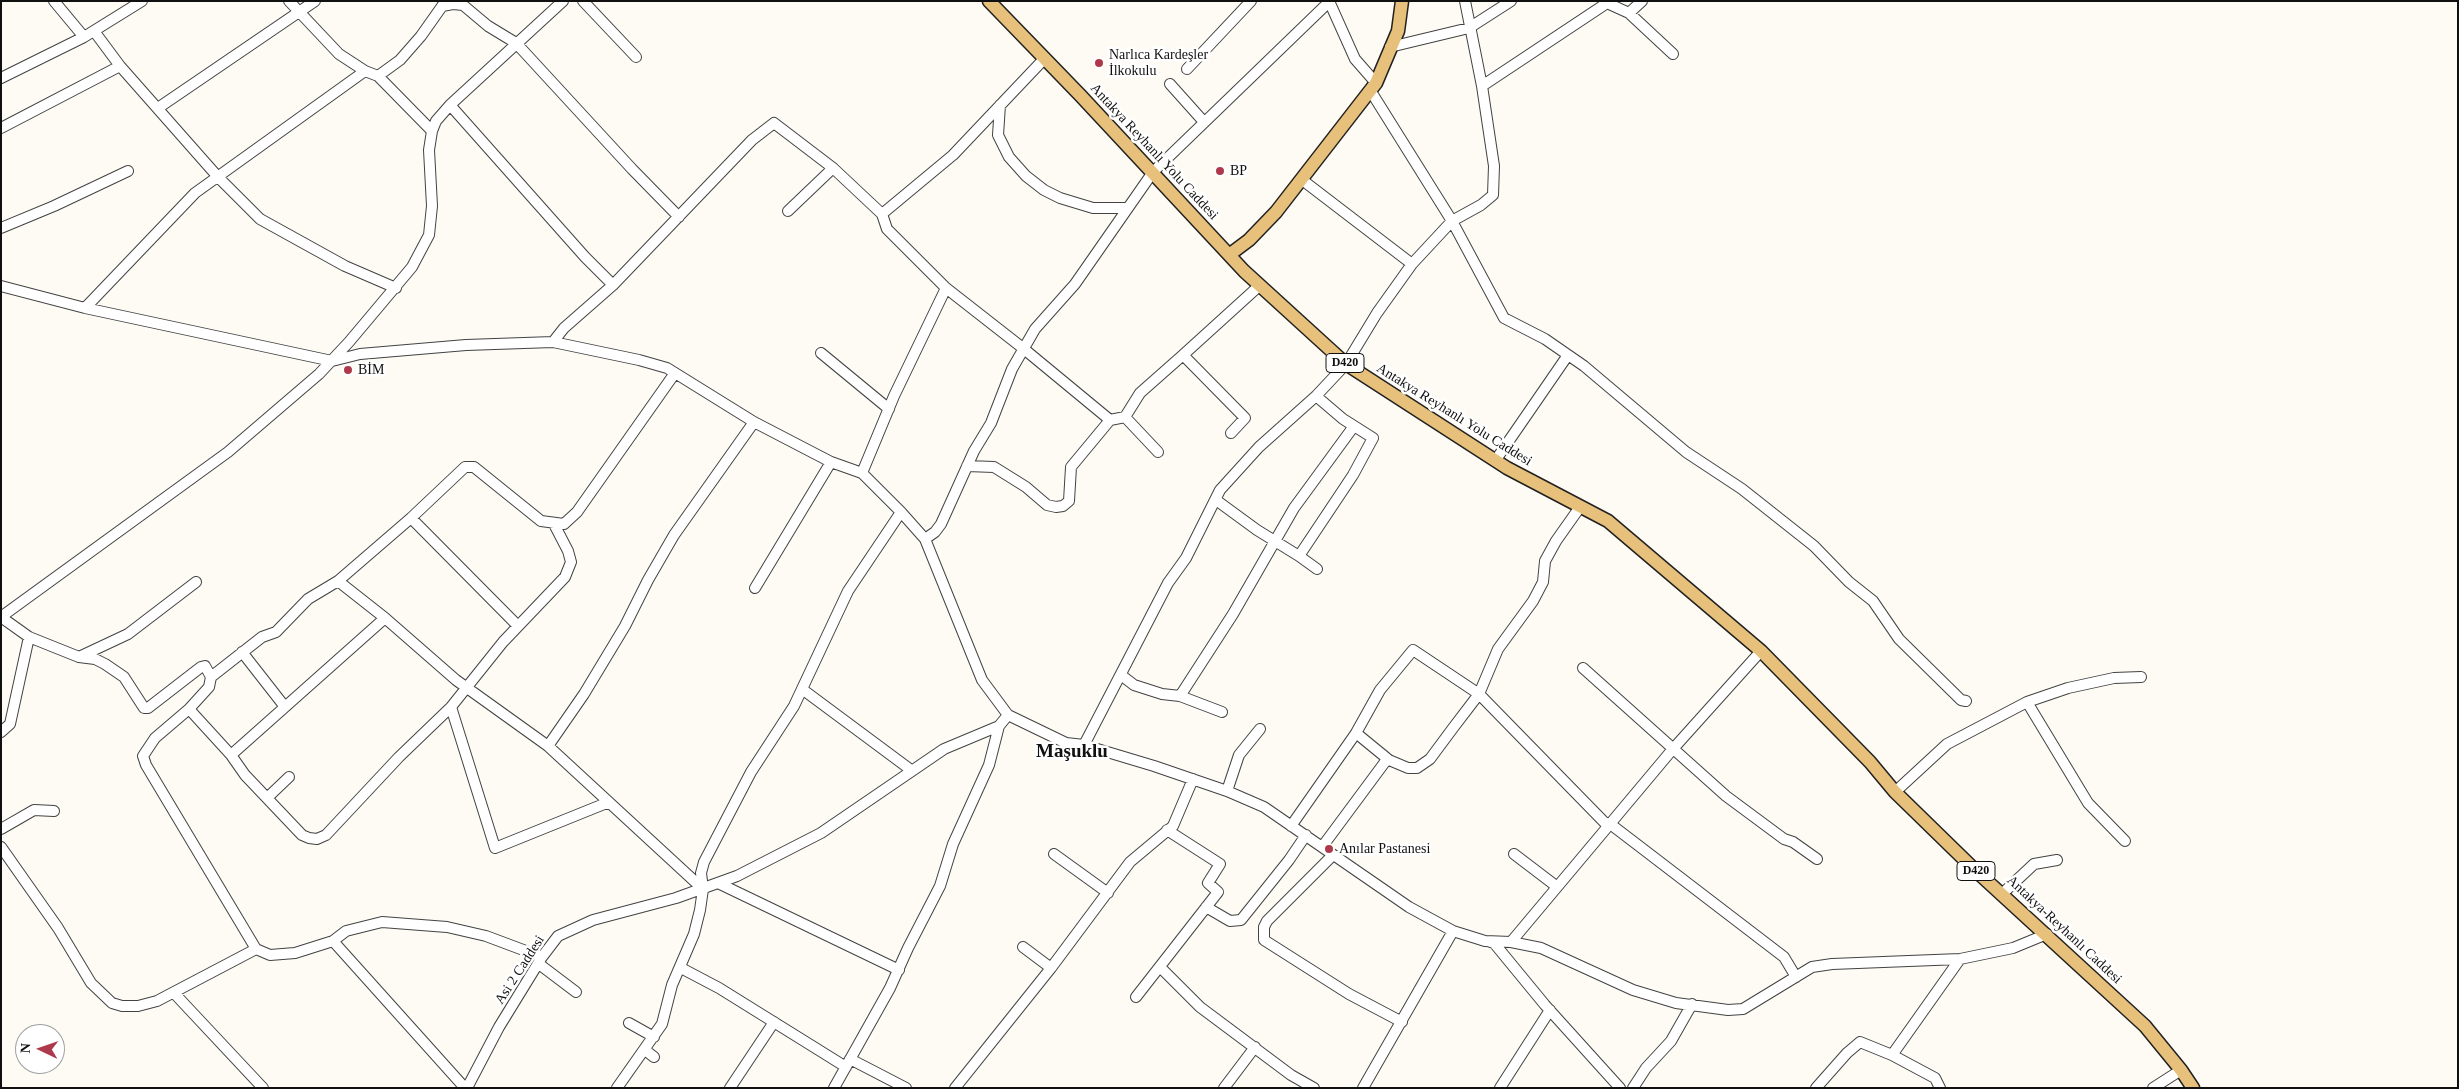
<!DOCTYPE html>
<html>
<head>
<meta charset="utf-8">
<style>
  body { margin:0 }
  #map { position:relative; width:2459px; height:1089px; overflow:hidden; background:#fdfbf4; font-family:Georgia,serif }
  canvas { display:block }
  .frame { position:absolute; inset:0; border:2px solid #101010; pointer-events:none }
  .north { position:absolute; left:15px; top:1024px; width:50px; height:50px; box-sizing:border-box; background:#fff; border:1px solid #9f9f9f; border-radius:50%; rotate:273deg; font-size:14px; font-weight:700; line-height:20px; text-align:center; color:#101010 }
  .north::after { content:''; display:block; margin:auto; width:18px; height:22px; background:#af394c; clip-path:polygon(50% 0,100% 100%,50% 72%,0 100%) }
</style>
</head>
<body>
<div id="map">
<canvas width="2459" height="1089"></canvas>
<div class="frame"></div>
<div class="north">N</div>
</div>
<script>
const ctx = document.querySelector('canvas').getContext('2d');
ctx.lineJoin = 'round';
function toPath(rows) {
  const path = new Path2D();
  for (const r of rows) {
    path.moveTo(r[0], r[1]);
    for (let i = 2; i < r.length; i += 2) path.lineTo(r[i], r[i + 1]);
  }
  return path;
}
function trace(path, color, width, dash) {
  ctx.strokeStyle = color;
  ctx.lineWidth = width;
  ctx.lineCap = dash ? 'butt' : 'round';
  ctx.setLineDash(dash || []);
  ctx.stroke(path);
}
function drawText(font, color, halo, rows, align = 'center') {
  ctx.font = font + ' Georgia,serif';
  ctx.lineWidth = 5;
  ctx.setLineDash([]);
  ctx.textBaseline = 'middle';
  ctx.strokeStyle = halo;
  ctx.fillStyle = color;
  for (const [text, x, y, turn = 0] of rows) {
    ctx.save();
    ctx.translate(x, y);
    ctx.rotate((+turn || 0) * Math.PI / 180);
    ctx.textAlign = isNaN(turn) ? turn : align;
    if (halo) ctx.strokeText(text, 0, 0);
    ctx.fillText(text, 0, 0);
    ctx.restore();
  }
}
const minor = toPath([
  [54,1,84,37,142,1],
  [289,1,339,54,365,71,378,76,432,131],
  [583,1,636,57],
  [1329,1,1355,59,1376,83],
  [1607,3,1629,13,1673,54],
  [442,6,453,4,463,5,488,26,516,43,632,169,679,217],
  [1629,13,1642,1],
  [94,31,120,66],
  [1390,47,1469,28,1511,1],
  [1187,69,1251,1],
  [378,76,400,60,421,36,445,2],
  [1,78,84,37],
  [1170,84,1204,122],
  [1482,86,1610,1],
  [1370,90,1452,221,1504,318,1545,339,1584,366,1686,452,1742,489,1814,546,1849,582,1873,601,1899,639,1961,700,1966,701],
  [450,105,585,257,613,285],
  [1000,105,998,135,1009,157,1026,176,1044,190,1060,198,1093,208,1127,208],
  [158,108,315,1],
  [1,128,120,66,218,177,260,219,345,266,396,288],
  [1301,179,1412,264],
  [788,211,833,168],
  [882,214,953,155,1045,58],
  [1,228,54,206,128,171],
  [1,286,85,308,332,361,360,354,466,345,553,342,639,360,667,368,754,422,831,462,862,473,901,512,925,539,982,680,1008,715,1066,743,1084,745,1154,766,1227,791,1264,807,1409,907,1453,931,1485,941,1511,942,1541,948,1633,990,1676,1003,1728,1010,1743,1009,1812,967,1832,964,1960,959,2013,948,2047,934],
  [946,288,1024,349,1110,420],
  [85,308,195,193,365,71],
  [553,342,564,328,613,285,752,140,774,123,833,168,882,214,887,229,946,288,894,396,862,473],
  [821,353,889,409],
  [1183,355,1259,286],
  [1125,417,1140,393,1183,355,1245,418,1231,433],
  [1495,461,1568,355],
  [967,466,994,467,1026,487,1047,505,1056,507,1063,506,1069,501,1071,467,1110,420,1125,417,1158,452],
  [1216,500,1257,530,1299,556,1317,569],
  [411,518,518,626],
  [925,539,935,532,941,524,974,451,991,423,1012,369,1035,329,1075,284,1153,172,1329,2],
  [1299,556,1353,475,1373,438,1343,419,1316,396],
  [338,581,411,518,465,467,474,467,541,521,564,524,577,512,675,373],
  [755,588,831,462],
  [1,617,228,452,319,374,349,342,412,267,429,235,432,206,429,150,432,131,436,121,450,105,563,1],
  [1,617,29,637,79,657,95,659,105,664,124,677,144,708,148,708,201,667,205,666,211,677],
  [242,652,285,707],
  [79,657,128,634,196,582],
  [1583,668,1726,796,1784,839,1793,842,1817,859],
  [1121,675,1134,685,1162,694,1180,696,1222,712],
  [802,689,911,770],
  [1180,696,1233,614,1294,508,1354,426],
  [2027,702,2088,803,2125,841],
  [451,707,495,848,609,802],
  [189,709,231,755,245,775,302,835,309,838,317,839,326,835,399,757,451,707,503,642,565,577,571,562,568,551,554,524],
  [1,732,10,724,29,637],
  [1356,733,1389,760],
  [1084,745,1168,583,1186,558,1220,490,1259,447,1316,396,1346,364,1377,313,1412,264,1452,221,1481,205,1493,195,1494,166,1482,86,1465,1],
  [548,746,584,694,625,626,648,580,674,535,754,422],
  [231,755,385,618],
  [1227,791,1239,755,1260,729],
  [1895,792,1947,744,2027,702,2068,688,2114,678,2141,677],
  [267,798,289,777],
  [1609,823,1784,957,1796,977],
  [1291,826,1356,733,1380,690,1413,650,1479,694,1607,825],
  [1,829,34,810,54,811],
  [1,847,58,928,91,983,112,1003,122,1006,138,1006,157,1001,256,949],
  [1322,847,1385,762,1389,760,1408,768,1417,768,1430,759,1453,728,1479,694,1498,649,1533,601,1543,582,1545,561,1556,541,1580,507],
  [1054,854,1108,893],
  [1514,854,1556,886],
  [1333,855,1267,921,1264,927,1264,940,1349,994,1402,1022],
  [718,883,899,970],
  [2002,894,2034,864,2057,860],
  [1206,907,1230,921,1241,920,1289,860,1306,835],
  [333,941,465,1088],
  [1490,942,1494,943,1545,1005,1620,1088],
  [1511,942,1672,750,1761,651],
  [1023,947,1051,968],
  [542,957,486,936,447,927,382,922,346,931,333,941,295,953,270,955,256,949,146,765,143,756,155,738,189,709,209,687,211,677,262,637,276,632,308,599,338,581,385,618,456,680,548,746,703,889],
  [539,964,576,992],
  [1160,967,1200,1007,1291,1075,1314,1088],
  [681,968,719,988,846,1067],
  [174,993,263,1088],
  [1136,997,1218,892,1208,883,1220,864,1167,830],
  [629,1023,654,1037],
  [645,1050,654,1057],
  [1892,1055,1960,959],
  [850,1059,906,1088],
  [467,1088,499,1027,542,957,558,936,593,920,676,898,737,876,821,833,944,749,999,726,1008,715],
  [617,1088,662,1024,672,985,694,934,700,910,703,889,701,873,704,862,751,772,794,706,848,591,901,512],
  [730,1088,774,1022],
  [834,1088,890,988,908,948,940,886,953,844,989,765,999,726],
  [955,1088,1051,968,1130,862,1173,826,1193,779],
  [1224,1088,1255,1047],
  [1363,1088,1453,931],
  [1500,1088,1550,1010],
  [1633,1088,1646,1068,1671,1041,1692,1004],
  [1816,1088,1847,1053,1860,1042,1892,1055,1935,1078,1940,1088],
  [2153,1088,2181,1070]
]);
const major = toPath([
  [989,1,1080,95,1244,271,1346,364,1507,468,1608,521,1761,651,1870,762,1895,792,1975,870,2145,1026,2181,1070,2193,1088],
  [1229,255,1249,240,1276,212,1376,83,1398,31,1402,1]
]);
const markers = [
  [1099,63,5,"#af394c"],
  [1220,171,5,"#af394c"],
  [348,370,5,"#af394c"],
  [1329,849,5,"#af394c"]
];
const shields = [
  [1345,363,38],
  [1976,871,38]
];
const shieldNames = [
  ["D420",1345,363],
  ["D420",1976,871]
];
const poiNames = [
  ["Narlıca Kardeşler",1109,55],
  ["İlkokulu",1109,71],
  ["BP",1230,171],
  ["BİM",358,370],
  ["Anılar Pastanesi",1339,849]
];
const streetNames = [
  ["Antakya Reyhanlı Yolu Caddesi",1154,152,47],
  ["Antakya Reyhanlı Yolu Caddesi",1454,415,32],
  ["Antakya-Reyhanlı Caddesi",2064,930,43],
  ["Asi 2 Caddesi",520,970,-57]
];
const districtNames = [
  ["Maşuklu",1072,752]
];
trace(minor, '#434343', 12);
trace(major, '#212121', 15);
trace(minor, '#fff', 10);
trace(major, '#e7c17b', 12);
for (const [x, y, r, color] of markers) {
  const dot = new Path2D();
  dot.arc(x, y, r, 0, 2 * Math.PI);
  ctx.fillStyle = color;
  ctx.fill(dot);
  trace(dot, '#fff', 2);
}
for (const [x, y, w] of shields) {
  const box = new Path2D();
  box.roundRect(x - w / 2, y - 9.5, w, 19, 4);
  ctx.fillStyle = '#fff';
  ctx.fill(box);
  trace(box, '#101010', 1);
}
drawText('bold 12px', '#101010', null, shieldNames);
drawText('14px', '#101010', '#fff', poiNames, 'left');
drawText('14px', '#101010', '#fff', streetNames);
drawText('bold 19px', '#101010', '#fff', districtNames);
</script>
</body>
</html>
